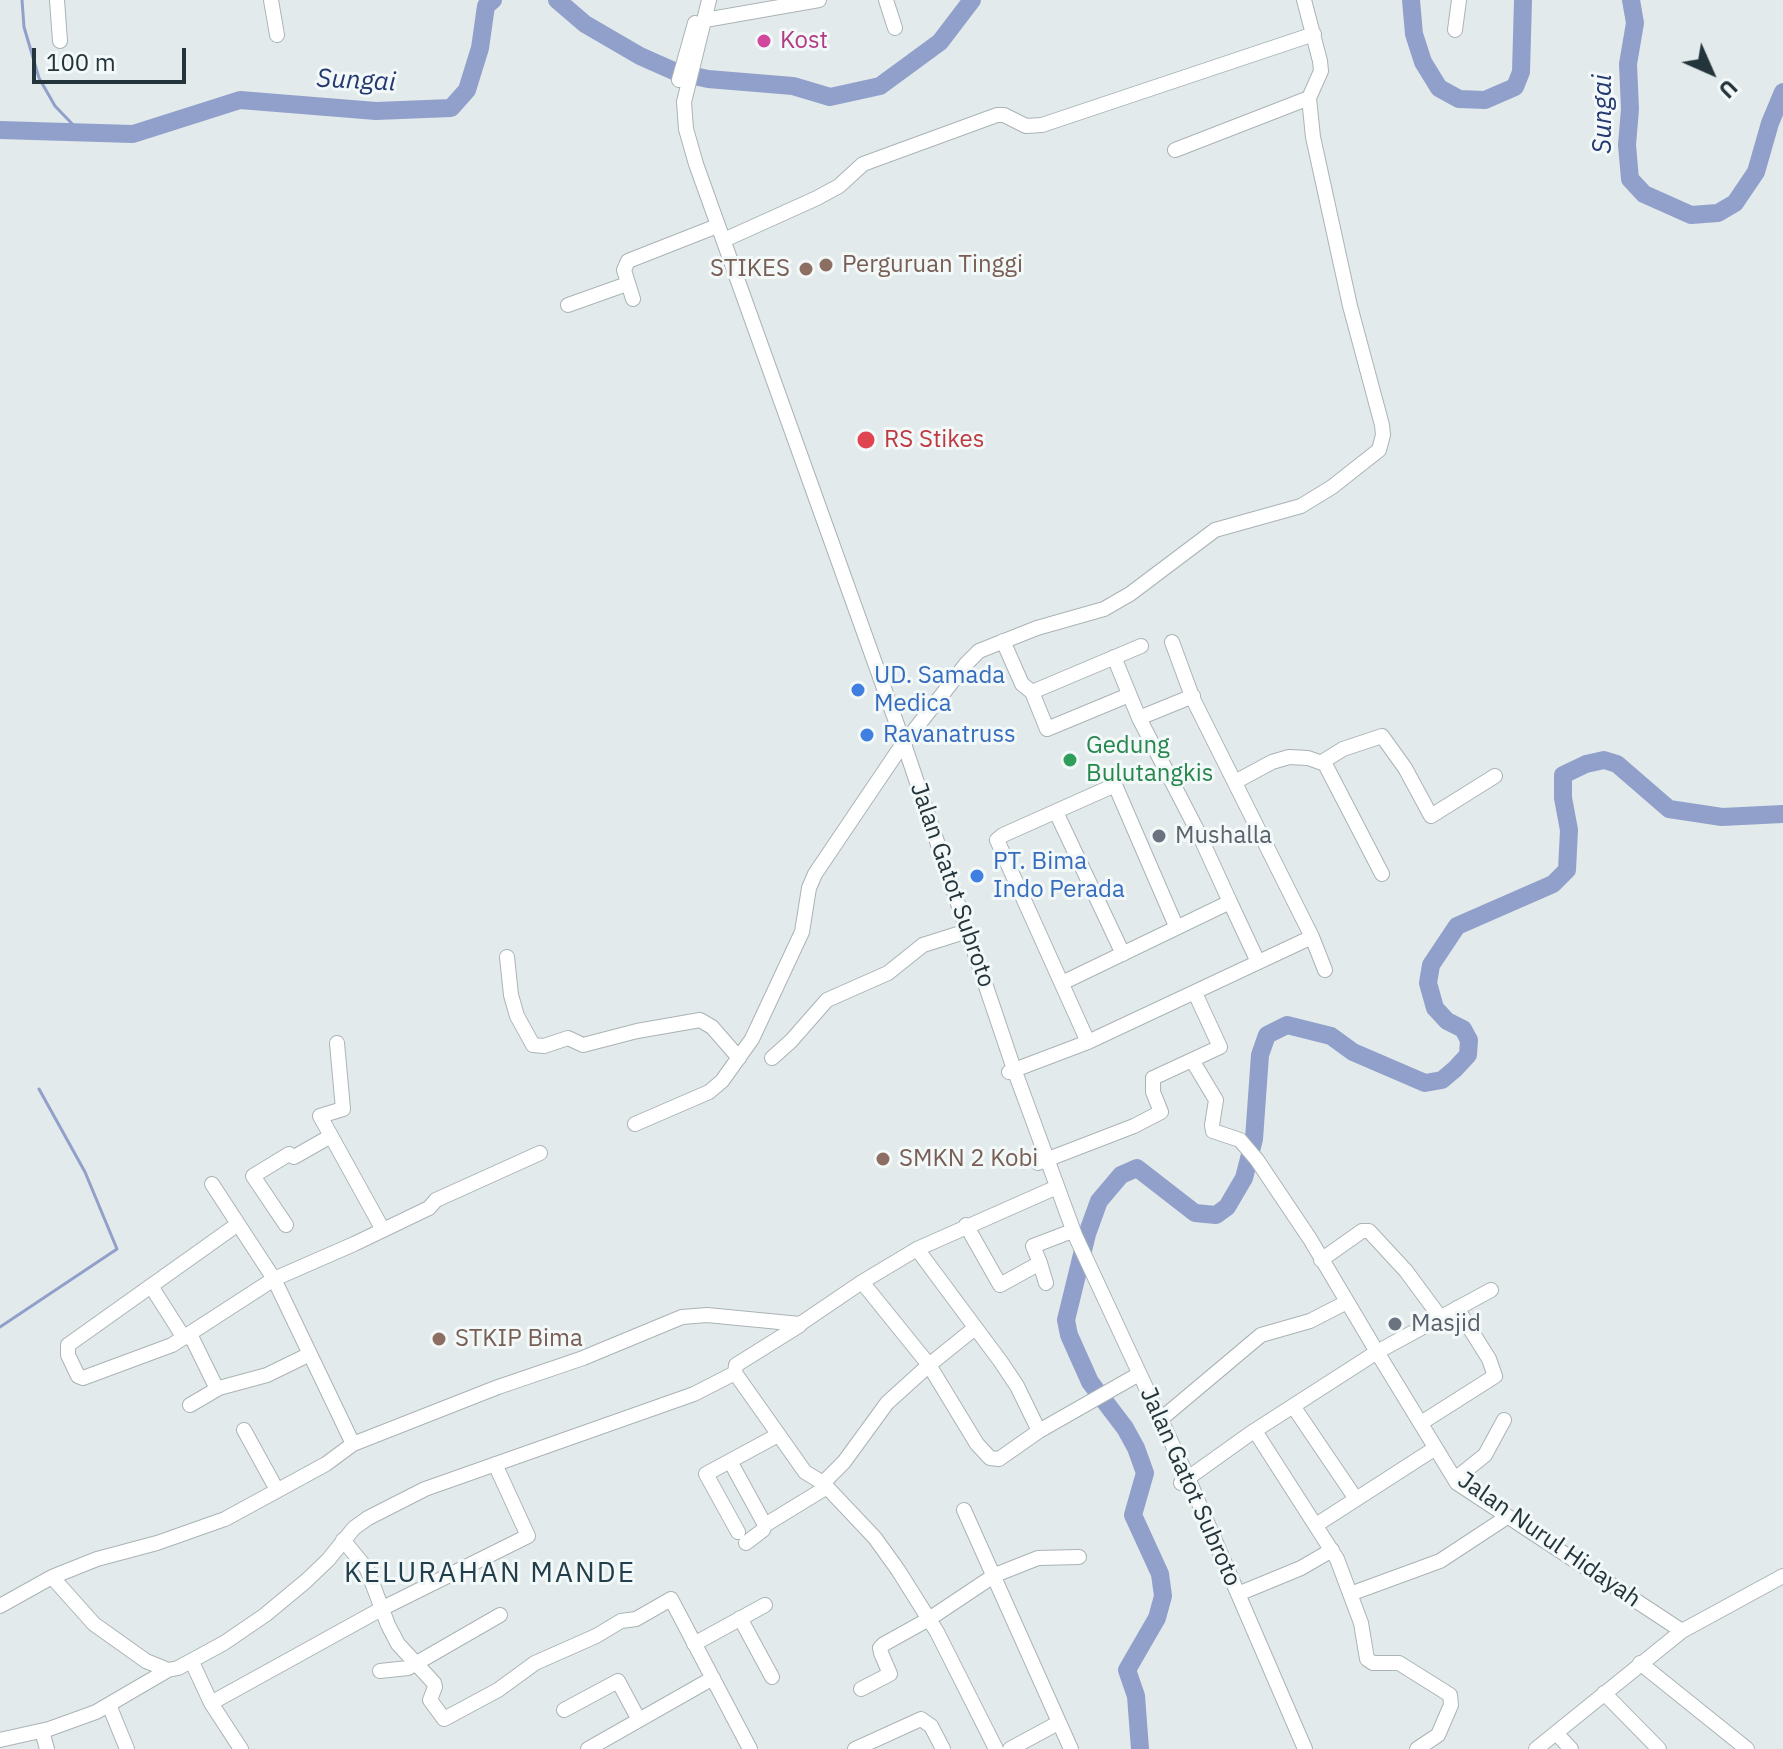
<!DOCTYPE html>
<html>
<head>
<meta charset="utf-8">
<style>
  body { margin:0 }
  #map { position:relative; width:1783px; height:1749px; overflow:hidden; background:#e3eaeb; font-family:"IBM Plex Sans",sans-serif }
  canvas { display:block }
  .north { position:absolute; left:1671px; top:32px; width:80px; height:80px; -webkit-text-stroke:6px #f3f8f8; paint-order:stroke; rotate:135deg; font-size:22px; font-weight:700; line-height:32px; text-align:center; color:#24343b }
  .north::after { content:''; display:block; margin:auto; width:28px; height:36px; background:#24343b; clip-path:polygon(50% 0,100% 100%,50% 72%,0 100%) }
  .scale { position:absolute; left:32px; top:48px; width:154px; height:36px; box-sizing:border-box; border:4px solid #24343b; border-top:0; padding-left:10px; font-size:24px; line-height:28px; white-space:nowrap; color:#24343b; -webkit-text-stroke:6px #f3f8f8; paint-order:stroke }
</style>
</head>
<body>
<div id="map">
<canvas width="1783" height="1749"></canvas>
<div class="north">U</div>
<div class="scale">100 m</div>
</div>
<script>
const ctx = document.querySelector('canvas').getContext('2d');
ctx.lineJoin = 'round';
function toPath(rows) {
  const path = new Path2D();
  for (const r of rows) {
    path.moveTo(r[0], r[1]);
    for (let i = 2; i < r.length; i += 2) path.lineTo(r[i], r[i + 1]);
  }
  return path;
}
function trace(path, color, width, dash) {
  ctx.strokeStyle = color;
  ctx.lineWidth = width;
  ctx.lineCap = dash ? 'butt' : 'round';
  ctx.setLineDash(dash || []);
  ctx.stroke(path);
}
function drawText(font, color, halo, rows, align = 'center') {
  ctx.font = font + ' "IBM Plex Sans",sans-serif';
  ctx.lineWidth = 6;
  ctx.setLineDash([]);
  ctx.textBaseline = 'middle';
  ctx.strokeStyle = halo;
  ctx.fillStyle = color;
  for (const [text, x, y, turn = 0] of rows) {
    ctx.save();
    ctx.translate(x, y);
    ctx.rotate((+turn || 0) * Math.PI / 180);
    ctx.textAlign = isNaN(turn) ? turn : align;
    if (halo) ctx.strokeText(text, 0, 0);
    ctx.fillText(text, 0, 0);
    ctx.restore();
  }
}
const stream = toPath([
  [22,0,24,27,39,78,55,106,80,132],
  [0,1327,117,1249,85,1172,39,1089]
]);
const river = toPath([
  [557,0,585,24,640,56,676,72,708,79,793,86,830,97,880,86,940,42,972,0],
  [1411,0,1414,34,1423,62,1439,88,1459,99,1485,100,1515,87,1521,72,1523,0],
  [1631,0,1635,23,1628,64,1630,109,1627,145,1630,179,1644,194,1691,215,1718,213,1735,203,1756,172,1770,123,1783,92],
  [0,130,133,134,240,100,376,111,451,108,467,90,480,48,486,6,493,0],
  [1140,1749,1136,1696,1127,1670,1157,1618,1163,1596,1160,1574,1133,1515,1145,1473,1136,1448,1125,1428,1090,1382,1069,1335,1066,1320,1087,1234,1099,1201,1121,1175,1137,1168,1195,1213,1216,1215,1227,1207,1244,1178,1254,1139,1260,1055,1267,1035,1287,1025,1331,1036,1353,1052,1425,1083,1442,1080,1455,1069,1468,1055,1469,1040,1463,1029,1447,1021,1435,1008,1428,983,1431,965,1457,926,1553,884,1567,870,1569,830,1563,798,1563,775,1586,764,1604,760,1617,764,1669,809,1722,817,1783,814]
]);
const minor = toPath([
  [57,0,60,41],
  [271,0,277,35],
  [709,0,684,102,686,129,696,164,904,744,1014,1069,1075,1235,1188,1478,1305,1749],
  [886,0,895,28],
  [705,20,819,0],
  [1455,30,1459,0],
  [679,80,695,23],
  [1175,150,1309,98],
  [724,240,817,198,839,186,863,164,997,115,1004,115,1026,126,1042,125,1314,34],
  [633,299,624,270,628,261,712,228],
  [568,305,627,284],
  [1003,641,1022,684,1032,692],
  [1114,657,1139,718,1198,832,1230,902],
  [1129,695,1047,729,1032,692,1141,646],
  [1139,718,1193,696],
  [1322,762,1343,749,1382,736,1405,768,1431,816,1495,776],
  [1235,782,1272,762,1289,757,1308,758,1325,764,1382,874],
  [1056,812,1123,954],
  [1312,937,1325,970],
  [507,957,511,995,517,1016,533,1045,544,1046,568,1038,583,1045,637,1031,700,1020,712,1027,739,1058],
  [1062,983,1230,902,1258,962],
  [1088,1042,997,840,1003,835,1115,785,1176,926],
  [337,1043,343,1109,320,1116,383,1230],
  [772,1058,791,1041,827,1000,888,973,923,945,961,933],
  [1192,1060,1216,1100,1212,1125,1213,1131,1240,1140,1257,1160,1310,1239,1377,1352,1491,1290],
  [1009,1072,1088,1042,1312,937,1193,699,1172,642],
  [635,1124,709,1092,722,1081,752,1039,802,932,809,888,815,874,898,751,966,664,979,651,1037,628,1104,609,1130,594,1215,530,1301,506,1332,487,1379,450,1383,435,1382,425,1350,306,1313,137,1309,98,1321,71,1320,61,1304,0],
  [1038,1163,1134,1126,1161,1112,1153,1092,1153,1078,1220,1047,1195,993],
  [212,1184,274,1279,353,1444],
  [238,1224,68,1345,68,1355,78,1376,83,1378,172,1345,274,1279,354,1244,429,1208,436,1200,540,1153],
  [286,1225,253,1176,289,1154,294,1157,331,1136],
  [966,1225,1000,1285,1040,1263,1033,1246,1067,1233],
  [917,1249,1001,1362,1017,1386,1039,1431],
  [1321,1260,1362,1231,1369,1231,1406,1271,1440,1317],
  [1040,1263,1046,1283],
  [862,1282,929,1365,977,1444,990,1458,999,1459,1039,1431,1132,1378],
  [151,1286,184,1338],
  [800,1325,736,1365,735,1373,805,1472,823,1483,875,1538,898,1570,937,1632,996,1749],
  [190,1334,217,1389],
  [190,1405,219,1388,267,1375,310,1354],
  [1293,1406,1356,1499],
  [1161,1419,1261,1335,1310,1321,1347,1302],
  [1421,1423,1495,1376,1489,1359,1457,1308],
  [244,1430,277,1490],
  [1255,1431,1337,1559,1361,1623,1367,1659,1373,1663,1399,1663,1450,1695,1451,1705,1438,1735,1417,1749],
  [730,1461,765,1525],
  [1455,1479,1485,1455,1504,1420],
  [823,1483,844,1462,887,1403,929,1365,975,1328],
  [1181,1483,1251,1433,1377,1352,1457,1483,1682,1631],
  [964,1510,1071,1749],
  [1316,1525,1434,1449],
  [738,1532,706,1474,778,1435],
  [343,1540,367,1569,388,1625,398,1644,434,1683,435,1687,430,1700,444,1719,498,1690,535,1663,596,1636,621,1621,636,1619,671,1599,750,1749],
  [746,1543,763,1530,765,1525,827,1487],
  [52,1577,94,1624,146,1661,168,1670,178,1668,224,1643,265,1615,306,1581,328,1560,354,1528,368,1518,425,1489,694,1394,735,1373],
  [1238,1594,1301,1568,1332,1550],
  [1350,1594,1440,1561,1507,1517],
  [0,1606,52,1577,97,1559,157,1543,225,1519,326,1464,353,1444,498,1387,583,1358,682,1317,707,1315,800,1324,862,1282,917,1249,1057,1187],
  [740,1618,772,1677],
  [694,1644,765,1605],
  [192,1662,211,1703,241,1749],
  [1640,1663,1747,1749],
  [380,1671,408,1668,500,1615],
  [861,1689,890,1674,881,1653,880,1648,884,1644,929,1619,995,1575,1038,1558,1079,1557],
  [1604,1693,1659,1749],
  [211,1703,383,1608,528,1536,495,1464],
  [109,1705,127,1749],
  [564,1710,618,1681,639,1720],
  [42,1731,47,1749],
  [1557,1734,1571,1749],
  [0,1740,49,1729,96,1712,168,1670],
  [588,1749,713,1678],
  [855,1749,921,1719,931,1726,943,1749],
  [1010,1749,1058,1723],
  [1536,1749,1682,1631,1783,1576]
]);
const markers = [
  [764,41,8,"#d1479c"],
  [826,265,8,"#8d6e63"],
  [806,269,8,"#8d6e63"],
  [866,440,10,"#e0444e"],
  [858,690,8,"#3f7fe0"],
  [867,735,8,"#3f7fe0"],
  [1070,760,8,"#2e9e5b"],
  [1159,836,8,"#6b7280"],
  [977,876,8,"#3f7fe0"],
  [883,1159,8,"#8d6e63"],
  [1395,1324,8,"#6b7280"],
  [439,1339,8,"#8d6e63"]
];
const hotelNames = [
  ["Kost",780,41]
];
const educationNames = [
  ["Perguruan Tinggi",842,265],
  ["STIKES",790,269,"right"],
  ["SMKN 2 Kobi",899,1159],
  ["STKIP Bima",455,1339]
];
const healthNames = [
  ["RS Stikes",884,440]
];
const shopNames = [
  ["UD. Samada",874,676],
  ["Medica",874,704],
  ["Ravanatruss",883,735],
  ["PT. Bima",993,862],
  ["Indo Perada",993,890]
];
const leisureNames = [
  ["Gedung",1086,746],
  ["Bulutangkis",1086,774]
];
const worshipNames = [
  ["Mushalla",1175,836],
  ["Masjid",1411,1324]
];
const streetNames = [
  ["Jalan Gatot Subroto",952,885,71],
  ["Jalan Gatot Subroto",1190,1487,66],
  ["Jalan Nurul Hidayah",1549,1540,35]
];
const waterNames = [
  ["Sungai",356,81,3],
  ["Sungai",1603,114,-90]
];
const quarterNames = [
  ["KELURAHAN MANDE",490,1574]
];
trace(stream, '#90a0cb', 3);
trace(river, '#90a0cb', 18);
trace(minor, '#aab3b6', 16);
trace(minor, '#fff', 14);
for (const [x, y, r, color] of markers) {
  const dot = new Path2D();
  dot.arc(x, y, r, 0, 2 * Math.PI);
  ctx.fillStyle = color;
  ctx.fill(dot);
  trace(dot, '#f3f8f8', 3);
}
drawText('24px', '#b23c85', '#f3f8f8', hotelNames, 'left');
drawText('24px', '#785e54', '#f3f8f8', educationNames, 'left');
drawText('24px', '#be3a42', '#f3f8f8', healthNames, 'left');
drawText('24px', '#366cbe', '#f3f8f8', shopNames, 'left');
drawText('24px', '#27864d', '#f3f8f8', leisureNames, 'left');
drawText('24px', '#5b616d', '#f3f8f8', worshipNames, 'left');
drawText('24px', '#24343b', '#f3f8f8', streetNames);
drawText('italic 26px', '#243872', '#f3f8f8', waterNames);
ctx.letterSpacing = '2px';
drawText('28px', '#223e4b', '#f3f8f8', quarterNames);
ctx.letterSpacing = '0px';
</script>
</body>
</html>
